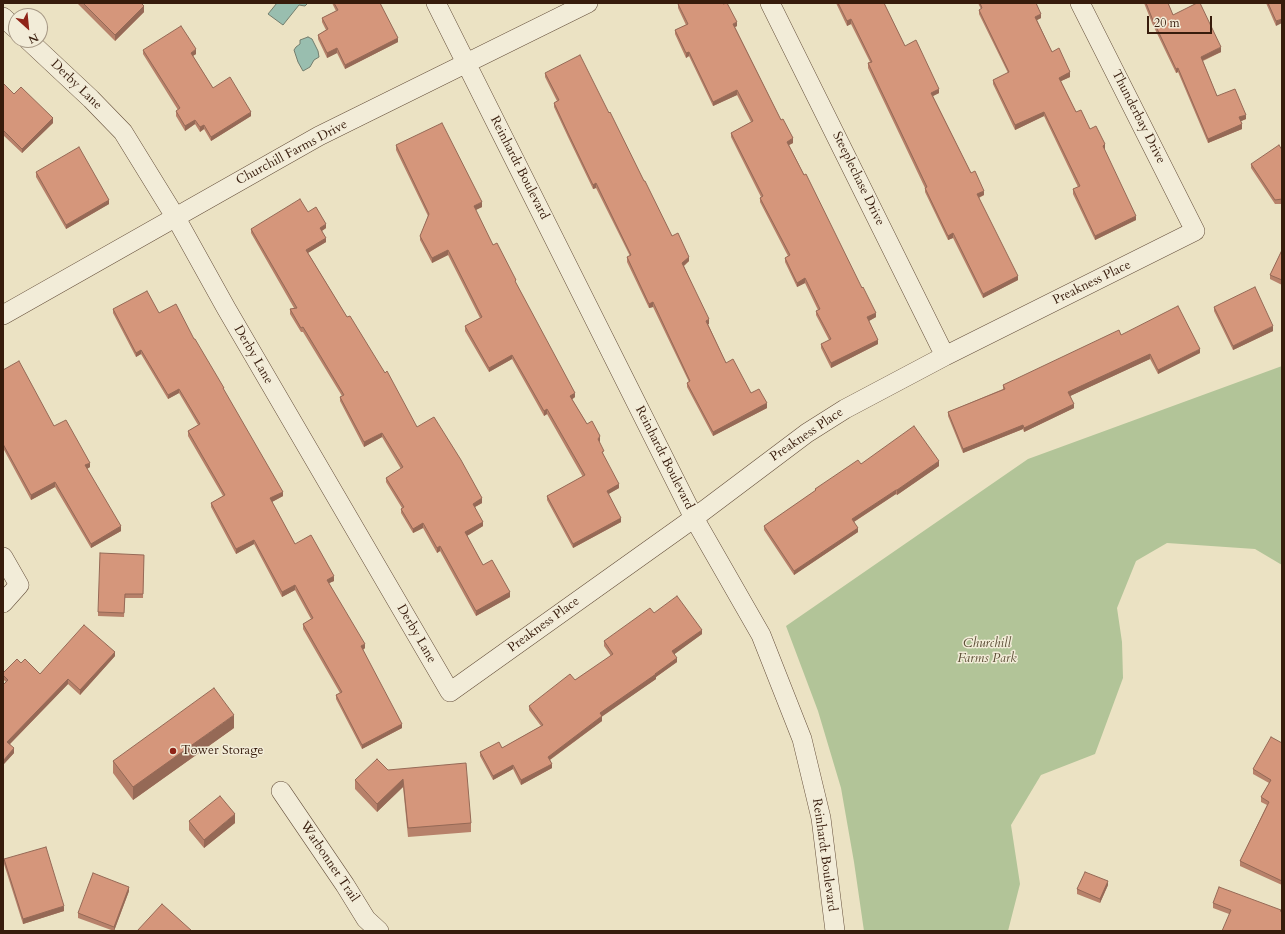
<!DOCTYPE html>
<html>
<head>
<meta charset="utf-8">
<style>
  body { margin:0 }
  #map { position:relative; width:1285px; height:934px; overflow:hidden; background:#ebe2c3; font-family:Cardo,serif }
  canvas { display:block }
  .frame { position:absolute; inset:0; border:4px solid #371c0c; pointer-events:none }
  .north { position:absolute; left:8px; top:8px; width:40px; height:40px; box-sizing:border-box; background:#f2ecd8; border:1px solid #a79986; border-radius:50%; rotate:153deg; font-size:11px; font-weight:700; line-height:16px; text-align:center; color:#371c0c }
  .north::after { content:''; display:block; margin:auto; width:14px; height:18px; background:#8f2418; clip-path:polygon(50% 0,100% 100%,50% 72%,0 100%) }
  .scale { position:absolute; left:1147px; top:16px; width:65px; height:18px; box-sizing:border-box; border:2px solid #371c0c; border-top:0; padding-left:5px; font-size:12px; line-height:14px; white-space:nowrap; color:#371c0c; -webkit-text-stroke:3px #f2ecd8; paint-order:stroke }
</style>
</head>
<body>
<div id="map">
<canvas width="1285" height="934"></canvas>
<div class="frame"></div>
<div class="north">N</div>
<div class="scale">20 m</div>
</div>
<script>
const ctx = document.querySelector('canvas').getContext('2d');
ctx.lineJoin = 'round';
function fill(path, color) {
  ctx.fillStyle = color;
  ctx.fill(path, 'evenodd');
}
function toPath(rows) {
  const path = new Path2D();
  for (const r of rows) {
    path.moveTo(r[0], r[1]);
    for (let i = 2; i < r.length; i += 2) path.lineTo(r[i], r[i + 1]);
  }
  return path;
}
function trace(path, color, width, dash) {
  ctx.strokeStyle = color;
  ctx.lineWidth = width;
  ctx.lineCap = dash ? 'butt' : 'round';
  ctx.setLineDash(dash || []);
  ctx.stroke(path);
}
function drawText(font, color, halo, rows, align = 'center') {
  ctx.font = font + ' Cardo,serif';
  ctx.lineWidth = 3;
  ctx.setLineDash([]);
  ctx.textBaseline = 'middle';
  ctx.strokeStyle = halo;
  ctx.fillStyle = color;
  for (const [text, x, y, turn = 0] of rows) {
    ctx.save();
    ctx.translate(x, y);
    ctx.rotate((+turn || 0) * Math.PI / 180);
    ctx.textAlign = isNaN(turn) ? turn : align;
    if (halo) ctx.strokeText(text, 0, 0);
    ctx.fillText(text, 0, 0);
    ctx.restore();
  }
}
const green = toPath([
  [1282,366,1282,565,1255,549,1167,543,1136,561,1117,608,1122,642,1123,678,1095,754,1041,775,1011,825,1020,884,1008,931,864,931,854,862,841,788,818,711,786,626,1028,459]
]);
const water = toPath([
  [277,3,308,3,305,6,299,5,283,25,268,14,277,3],
  [308,37,312,39,318,51,319,57,314,60,310,67,303,71,298,62,294,50,296,47,300,44,300,40,308,37]
]);
const minor = toPath([
  [436,3,694,518,761,635,802,739,821,818,835,931],
  [770,3,945,356],
  [3,17,16,29],
  [28,40,91,99,123,132,176,218,226,308,450,692,694,518,807,433,845,409,945,356,1195,231,1080,3],
  [3,315,319,136,588,3],
  [3,557,19,585,3,603],
  [281,791,345,885,366,919,379,931]
]);
const wall = toPath([
  [77,3,141,3,144,12,115,41],
  [332,3,380,3,398,42,345,69,337,53,327,58,318,39,318,35,326,30,322,22,322,18,336,11],
  [836,3,884,3,905,46,939,93,933,96,971,173,984,195,979,198,1018,280,983,298,953,238,948,240,925,192,925,188,868,68,868,63,870,62,851,24,847,26],
  [978,3,1036,3,1041,18,1037,20,1052,52,1070,77,1061,81,1076,112,1090,129,1105,149,1104,149,1136,220,1095,240,1073,194,1073,189,1078,187,1044,116,1015,130,993,84,993,80,1008,73,979,14,979,10,981,9],
  [1144,3,1168,3,1173,15,1221,52,1203,61,1217,96,1246,119,1241,121,1242,129,1208,143,1178,72,1176,73,1152,23],
  [1266,3,1282,3,1276,26],
  [678,4,737,26,735,27,781,120,793,143,789,145,876,317,869,321,878,344,831,368,821,348,821,344,829,340,816,315,816,311,818,310,805,283,797,287,785,262,785,258,788,256,760,202,760,198,761,197,731,137,731,133,751,122,737,95,713,106,689,56,686,58,675,34,675,30,686,25,678,8],
  [143,50,196,54,193,56,213,88,251,116,211,141,204,129,200,132,195,124,185,131,176,116,176,111,178,110,143,54],
  [545,73,609,113,672,236,689,261,684,266,709,324,708,324,726,363,751,393,767,408,713,436,687,387,687,383,689,382,653,307,649,308,627,262,627,257,630,256,596,188,593,189,568,137,554,107,554,103,557,101,545,77],
  [3,83,14,94,53,123,22,153,3,135],
  [396,145,482,207,475,210,493,245,516,283,575,397,572,399,587,424,600,441,599,442,604,456,619,488,608,494,621,522,573,548,547,500,547,496,583,477,547,414,544,416,512,359,489,372,465,331,465,326,480,318,448,255,432,263,420,240,420,236,428,216,396,150],
  [1282,150,1282,204,1275,204,1251,168,1251,164],
  [36,172,109,204,66,229,36,177],
  [308,212,326,228,322,231,326,242,308,253,347,317,417,427,482,503,475,507,483,526,467,536,483,565,510,597,476,616,440,551,437,553,423,528,413,533,401,513,401,509,402,508,386,482,386,478,401,469,382,437,364,447,340,401,340,397,342,396,303,332,301,332,290,314,290,309,294,308,251,233,251,229],
  [1282,250,1282,285,1270,279,1270,275],
  [1214,307,1273,331,1233,350,1214,311],
  [113,309,159,313,194,339,224,390,283,496,272,502,295,544,334,581,329,583,365,648,363,650,402,728,362,749,336,699,336,695,340,693,303,629,303,624,311,619,295,590,282,597,254,544,236,554,211,507,211,503,223,496,188,436,188,431,198,425,179,393,168,399,141,354,136,357,113,313],
  [1121,335,1200,353,1158,374,1150,359,1070,396,1074,408,1024,432,1023,429,963,453,948,416,948,412,1003,389,1003,385],
  [3,370,54,426,90,467,87,469,121,531,91,548,55,487,31,500,3,448],
  [861,464,939,466,897,495,896,494,854,522,858,532,794,575,764,530,764,526,815,491,815,489],
  [144,555,143,598,125,598,124,617,98,616,98,612],
  [654,613,702,634,674,654,677,662,656,677,656,679,602,716,602,721,550,760,552,768,521,785,513,769,493,780,480,756,480,752,502,748,541,726,529,710,529,706,575,680,611,656,604,646,604,641],
  [115,656,80,695,68,684,10,744,14,753,3,765,3,685,6,682,3,679,3,673,21,663,40,674],
  [234,728,133,800,113,773,113,761],
  [1282,743,1282,885,1240,866,1240,861,1267,805,1261,802,1261,797,1269,783,1253,774,1253,769],
  [388,770,471,823,471,832,408,837,403,787,377,812,355,789,355,780],
  [189,821,235,823,204,848,189,830],
  [4,859,64,911,23,924,4,864],
  [1108,885,1100,903,1077,894,1077,889],
  [129,891,114,931,78,918,78,913],
  [1213,903,1281,912,1229,914,1213,908]
]);
const shadedWall = toPath([
  [144,6,144,12,115,41,115,35],
  [1041,14,1041,18,1035,21,1035,17],
  [851,19,851,24,847,26,847,21],
  [1282,19,1282,23,1276,26,1276,21],
  [737,22,737,26,733,28,733,24],
  [398,38,398,42,345,69,345,65],
  [1221,47,1221,52,1201,61,1201,57],
  [337,48,337,53,327,58,327,53],
  [196,49,196,54,191,57,191,53],
  [689,52,689,56,686,58,686,53],
  [1178,68,1178,72,1176,73,1176,69],
  [1070,72,1070,77,1059,82,1059,78],
  [939,89,939,93,931,97,931,93],
  [737,90,737,95,713,106,713,102],
  [251,112,251,116,211,141,211,137],
  [1044,112,1044,116,1015,130,1015,125],
  [1246,115,1246,119,1239,122,1239,117],
  [53,118,53,123,22,153,22,149],
  [195,120,195,124,185,131,185,126],
  [1242,124,1242,129,1208,143,1208,139],
  [204,125,204,129,200,132,200,127],
  [793,138,793,143,787,146,787,142],
  [1105,144,1105,149,1103,150,1103,146],
  [596,183,596,188,593,189,593,185],
  [984,191,984,195,977,198,977,194],
  [109,200,109,204,66,229,66,225],
  [482,202,482,207,474,211,474,206],
  [1136,216,1136,220,1095,240,1095,236],
  [326,224,326,228,320,232,320,228],
  [953,233,953,238,948,240,948,236],
  [326,238,326,242,306,254,306,250],
  [448,250,448,255,432,263,432,258],
  [689,257,689,261,682,267,682,263],
  [1018,276,1018,280,983,298,983,294],
  [805,278,805,283,797,287,797,283],
  [653,302,653,307,649,308,649,304],
  [876,313,876,317,867,322,867,317],
  [709,319,709,324,706,325,706,321],
  [1273,326,1273,331,1233,350,1233,346],
  [878,340,878,344,831,368,831,363],
  [1200,349,1200,353,1158,374,1158,370],
  [141,350,141,354,136,357,136,353],
  [1150,354,1150,359,1068,397,1068,392],
  [512,355,512,359,489,372,489,368],
  [179,389,179,393,168,399,168,395],
  [575,393,575,397,570,401,570,396],
  [767,403,767,408,713,436,713,432],
  [1074,404,1074,408,1024,432,1024,428],
  [547,409,547,414,544,416,544,411],
  [1023,425,1023,429,963,453,963,449],
  [382,433,382,437,364,447,364,442],
  [600,436,600,441,598,444,598,439],
  [939,461,939,466,897,495,897,490],
  [90,463,90,467,85,470,85,465],
  [55,482,55,487,31,500,31,495],
  [619,484,619,488,607,495,607,491],
  [896,490,896,494,852,523,852,519],
  [283,492,283,496,270,503,270,498],
  [482,498,482,503,473,508,473,504],
  [621,518,621,522,573,548,573,544],
  [483,522,483,526,465,537,465,532],
  [423,523,423,528,413,533,413,529],
  [121,526,121,531,91,548,91,544],
  [858,528,858,532,794,575,794,571],
  [254,540,254,544,236,554,236,549],
  [440,546,440,551,437,553,437,548],
  [334,576,334,581,327,584,327,580],
  [295,585,295,590,282,597,282,592],
  [510,592,510,597,476,616,476,611],
  [702,630,702,634,672,656,672,651],
  [365,644,365,648,361,651,361,646],
  [115,652,115,656,80,695,80,690],
  [677,658,677,662,656,677,656,679,600,718,600,713],
  [68,679,68,684,7,747,7,742],
  [234,715,234,728,133,800,133,787],
  [602,716,602,721,548,761,548,757],
  [402,724,402,728,362,749,362,745],
  [14,748,14,753,3,765,3,761],
  [552,764,552,768,521,785,521,780],
  [513,765,513,769,493,780,493,776],
  [403,779,403,787,377,812,377,804],
  [235,814,235,823,204,848,204,840],
  [1108,881,1108,885,1100,903,1100,899],
  [129,887,129,891,114,931,114,927],
  [64,906,64,911,23,924,23,919]
]);
const building = toPath([
  [83,3,141,3,144,6,115,35,83,3],
  [334,3,380,3,398,38,345,65,337,48,327,53,318,35,328,29,322,18,338,10,334,3],
  [679,3,723,3,723,4,727,3,737,22,733,24,781,120,783,119,793,138,787,142,804,175,806,174,862,288,863,287,876,313,867,317,878,340,831,363,821,344,831,339,816,311,820,309,805,278,797,283,785,258,790,255,760,198,763,196,731,133,753,121,737,90,713,102,689,52,686,53,675,30,688,24,678,4,679,3],
  [838,3,884,3,905,46,916,40,939,89,931,93,971,173,975,171,984,191,977,194,1018,276,983,294,953,233,948,236,925,188,927,187,868,63,872,62,851,19,847,21,838,3],
  [980,3,1036,3,1041,14,1035,17,1052,52,1059,48,1070,72,1059,78,1076,112,1081,110,1090,129,1096,126,1105,144,1103,146,1136,216,1095,236,1073,189,1080,186,1044,112,1015,125,993,80,1009,72,979,10,982,8,980,3],
  [1146,3,1168,3,1173,15,1197,3,1200,3,1221,47,1201,57,1217,96,1235,89,1246,115,1239,117,1242,124,1208,139,1178,68,1176,69,1152,18,1146,3],
  [1268,3,1282,3,1282,19,1276,21,1268,3],
  [181,26,196,49,191,53,213,88,230,77,251,112,211,137,204,125,200,127,195,120,185,126,176,111,180,108,143,50,181,26],
  [580,55,609,113,610,112,644,181,645,181,672,236,678,233,689,257,682,263,709,319,706,321,726,363,733,359,751,393,759,389,767,403,713,432,687,383,690,381,653,302,649,304,627,257,631,255,596,183,593,185,568,133,554,103,559,100,545,73,580,55],
  [3,83,14,94,21,87,53,118,22,149,3,130,3,83],
  [442,123,482,202,474,206,493,245,497,243,516,280,515,281,575,393,570,396,587,424,592,421,600,436,598,439,604,451,602,452,619,484,607,491,621,518,573,544,547,496,585,475,547,409,544,411,512,355,489,368,465,326,482,317,448,250,432,258,420,236,429,214,396,145,442,123],
  [1279,145,1282,150,1282,199,1275,200,1251,164,1279,145],
  [79,147,109,200,66,225,36,172,79,147],
  [300,199,308,212,316,207,326,224,320,228,326,238,306,250,347,317,350,316,385,373,387,371,417,427,434,417,461,460,482,498,473,504,483,522,465,532,483,565,492,560,510,592,476,611,440,546,437,548,423,523,413,529,401,509,404,507,386,478,403,467,382,433,364,442,340,397,344,395,303,327,301,328,290,309,297,308,251,229,300,199],
  [1282,250,1282,280,1270,275,1282,250],
  [1255,287,1273,326,1233,346,1214,307,1255,287],
  [147,291,159,313,176,304,194,339,195,339,224,388,223,388,283,492,270,498,295,544,311,535,334,576,327,580,365,644,361,646,402,724,362,745,336,695,342,692,303,624,313,618,295,585,282,592,254,540,236,549,211,503,225,495,188,431,200,424,179,389,168,395,141,350,136,353,113,309,147,291],
  [1178,306,1200,349,1158,370,1150,354,1068,392,1074,404,1024,428,1023,425,963,449,948,412,1005,389,1003,385,1119,330,1121,335,1178,306],
  [19,361,54,426,66,420,90,463,85,465,121,526,91,544,55,482,31,495,3,444,3,370,19,361],
  [914,426,939,461,897,490,896,490,852,519,858,528,794,571,764,526,816,490,815,489,858,460,861,464,914,426],
  [100,553,144,555,143,594,125,594,124,613,98,612,100,553],
  [677,596,702,630,672,651,677,658,655,674,656,674,600,713,602,716,548,757,552,764,521,780,513,765,493,776,480,752,499,742,502,748,543,725,529,706,570,674,575,680,613,654,604,641,650,608,654,613,677,596],
  [84,625,115,652,80,690,68,679,7,742,14,748,3,761,3,685,8,680,3,675,3,673,17,659,21,663,25,659,40,674,84,625],
  [214,688,234,715,133,787,113,761,214,688],
  [1271,737,1282,743,1282,881,1240,861,1269,802,1261,797,1271,780,1253,769,1271,737],
  [377,759,388,770,466,763,471,823,408,828,403,779,377,804,355,780,377,759],
  [220,796,235,814,204,840,189,821,220,796],
  [46,847,64,906,23,919,4,859,46,847],
  [1085,872,1108,881,1100,899,1077,889,1085,872],
  [93,873,129,887,114,927,78,913,93,873],
  [1219,887,1281,910,1280,911,1282,912,1282,931,1222,931,1231,910,1213,903,1219,887],
  [162,904,192,931,137,931,162,904]
]);
const markers = [
  [173,751,4,"#8f2418"]
];
const streetNames = [
  ["Derby Lane",76,85,44],
  ["Thunderbay Drive",1138,117,63],
  ["Churchill Farms Drive",292,153,-28],
  ["Reinhardt Boulevard",519,168,63],
  ["Steeplechase Drive",858,179,64],
  ["Preakness Place",1092,283,-26],
  ["Derby Lane",253,355,60],
  ["Preakness Place",807,435,-34],
  ["Reinhardt Boulevard",664,458,63],
  ["Preakness Place",544,625,-36],
  ["Derby Lane",416,634,60],
  ["Reinhardt Boulevard",824,855,82],
  ["Warbonnet Trail",329,862,56]
];
const parkNames = [
  ["Churchill",987,644],
  ["Farms Park",987,659]
];
const poiNames = [
  ["Tower Storage",181,751]
];
fill(green, '#b2c498');
fill(water, '#99beaf');
trace(water, '#727d6e', 1);
trace(minor, '#644e3a', 20);
trace(minor, '#f2ecd8', 19);
fill(wall, '#b7816a');
fill(shadedWall, '#956956');
fill(building, '#d5967b');
trace(building, '#956956', 1);
for (const [x, y, r, color] of markers) {
  const dot = new Path2D();
  dot.arc(x, y, r, 0, 2 * Math.PI);
  ctx.fillStyle = color;
  ctx.fill(dot);
  trace(dot, '#f2ecd8', 1.5);
}
drawText('13px', '#371c0c', '#f2ecd8', streetNames);
drawText('italic 13px', '#5c4e36', '#f2ecd8', parkNames);
drawText('13px', '#371c0c', '#f2ecd8', poiNames, 'left');
</script>
</body>
</html>
